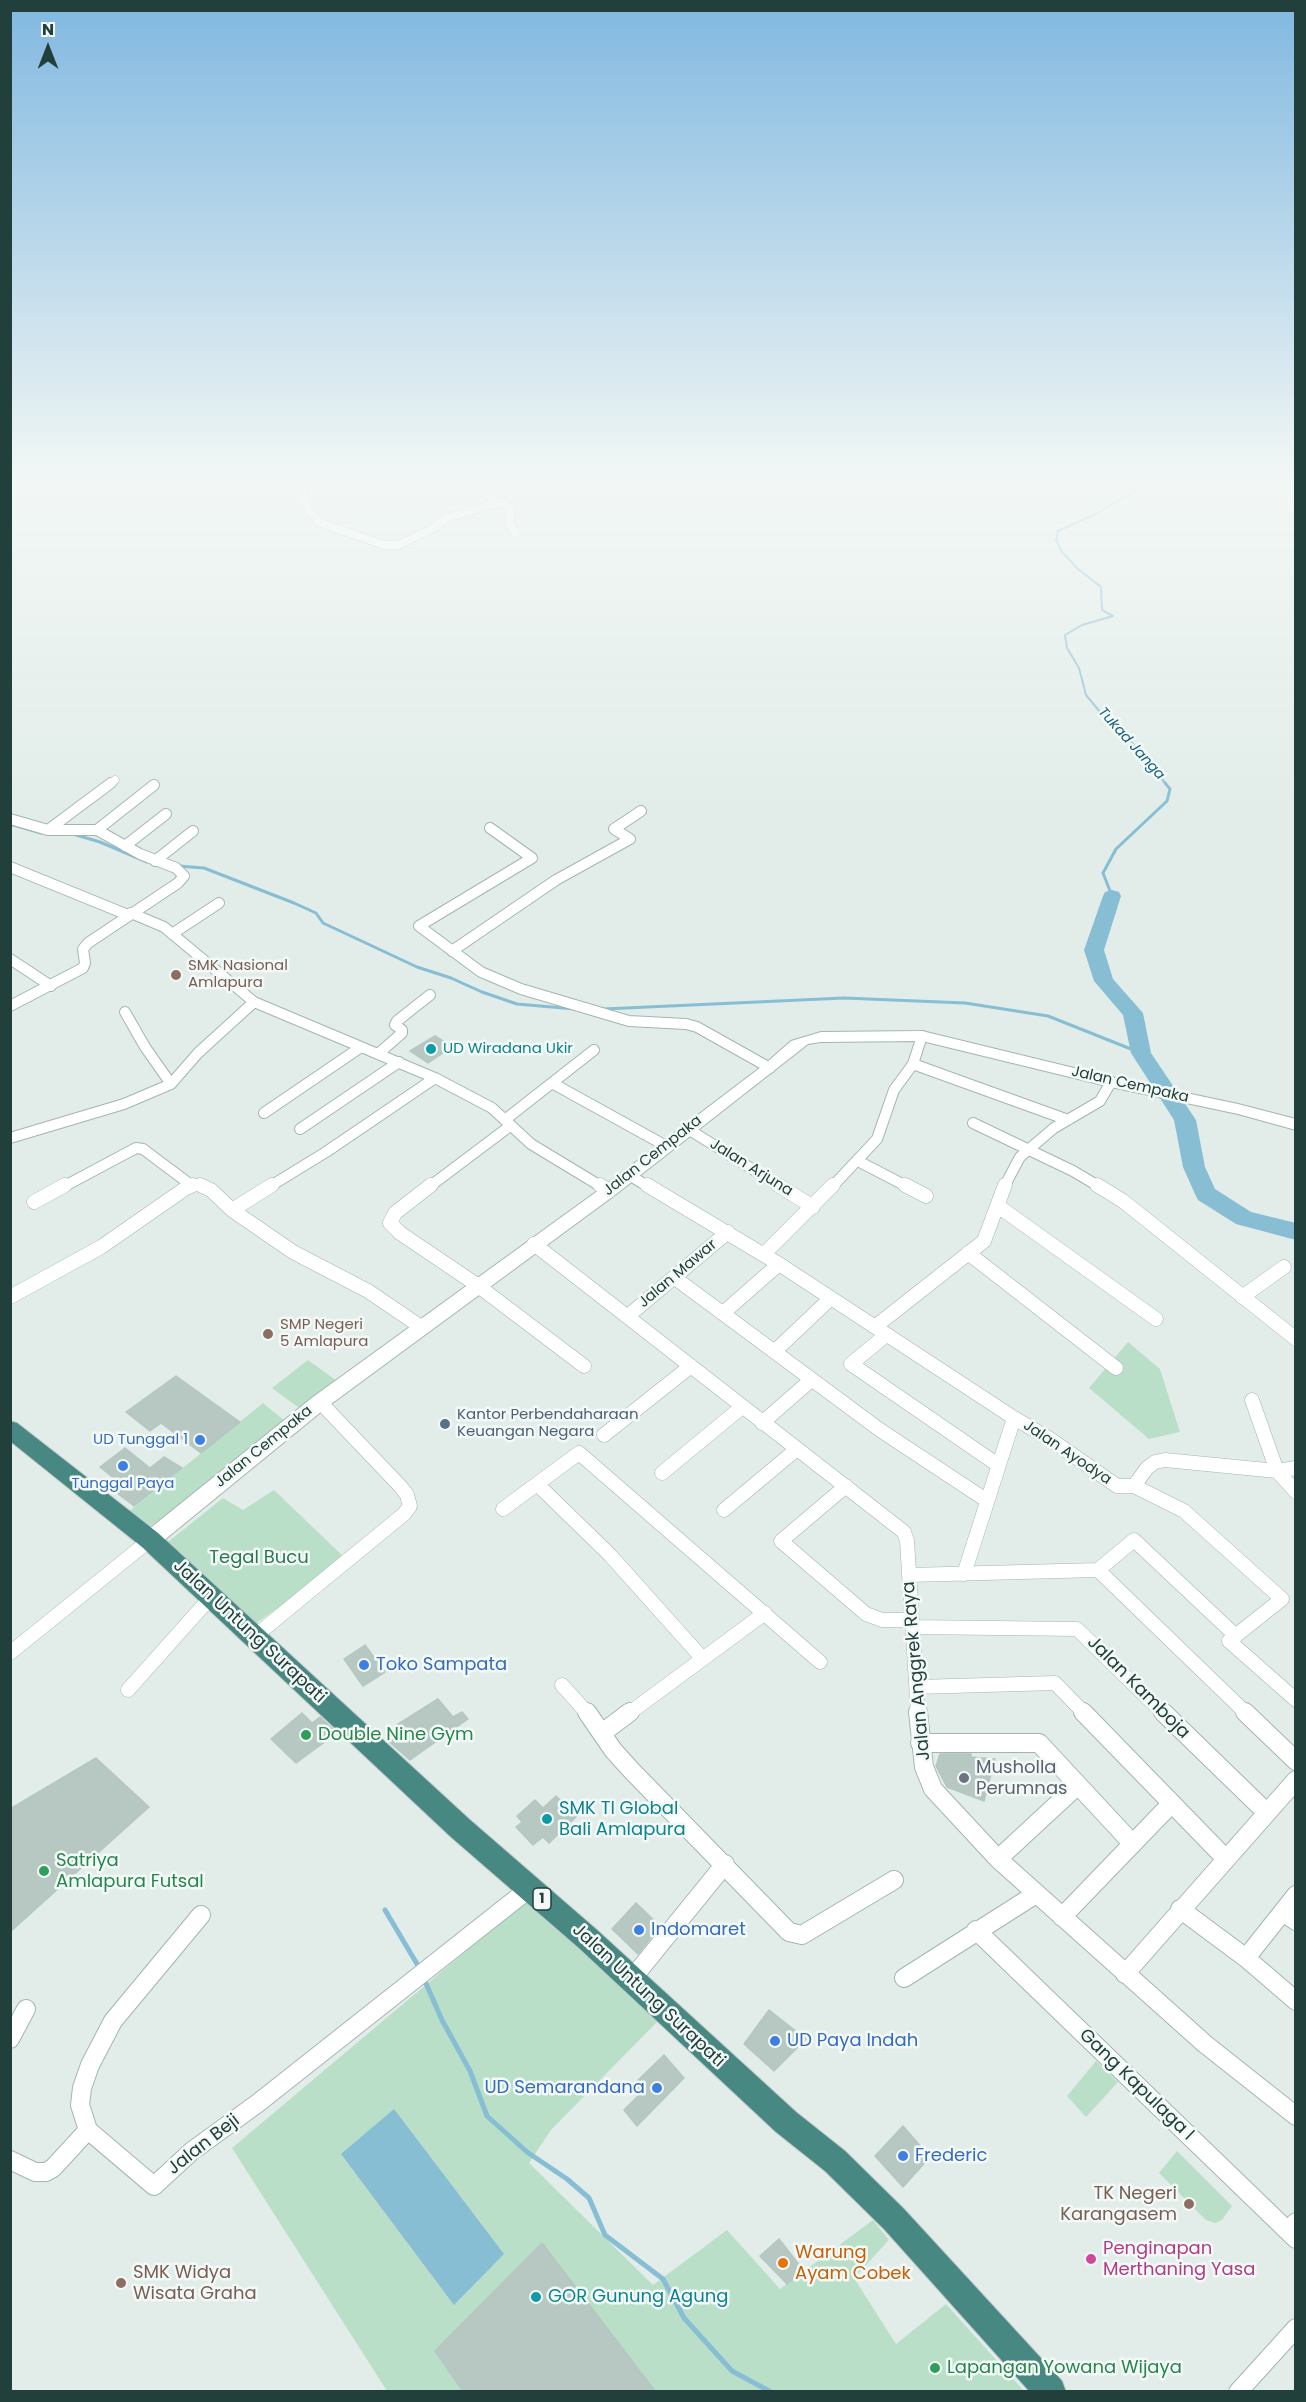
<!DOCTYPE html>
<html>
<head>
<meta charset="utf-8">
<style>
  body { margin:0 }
  #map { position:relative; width:1306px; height:2402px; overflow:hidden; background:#e2ede9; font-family:Poppins,sans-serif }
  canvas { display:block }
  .frame { position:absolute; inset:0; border:12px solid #213f3b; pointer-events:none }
  .north { position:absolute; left:18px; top:18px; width:60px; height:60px; -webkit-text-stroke:4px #f3f9f7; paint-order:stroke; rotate:0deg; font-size:16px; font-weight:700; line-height:24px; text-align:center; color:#213f3b }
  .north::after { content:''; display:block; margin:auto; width:21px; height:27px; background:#213f3b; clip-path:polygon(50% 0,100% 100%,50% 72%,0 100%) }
</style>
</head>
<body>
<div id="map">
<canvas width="1306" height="2402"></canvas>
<div class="frame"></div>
<div class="north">N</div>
</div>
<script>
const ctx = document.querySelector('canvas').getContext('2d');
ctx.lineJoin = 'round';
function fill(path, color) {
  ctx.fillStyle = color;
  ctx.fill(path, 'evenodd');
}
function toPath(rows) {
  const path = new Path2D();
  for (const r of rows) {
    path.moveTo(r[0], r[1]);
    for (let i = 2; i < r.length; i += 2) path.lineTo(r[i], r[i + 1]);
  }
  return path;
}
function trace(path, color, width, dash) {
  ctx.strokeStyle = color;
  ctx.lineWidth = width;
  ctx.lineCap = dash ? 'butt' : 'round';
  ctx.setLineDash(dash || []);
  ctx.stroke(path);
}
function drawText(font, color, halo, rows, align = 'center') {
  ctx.font = font + ' Poppins,sans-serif';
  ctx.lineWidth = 5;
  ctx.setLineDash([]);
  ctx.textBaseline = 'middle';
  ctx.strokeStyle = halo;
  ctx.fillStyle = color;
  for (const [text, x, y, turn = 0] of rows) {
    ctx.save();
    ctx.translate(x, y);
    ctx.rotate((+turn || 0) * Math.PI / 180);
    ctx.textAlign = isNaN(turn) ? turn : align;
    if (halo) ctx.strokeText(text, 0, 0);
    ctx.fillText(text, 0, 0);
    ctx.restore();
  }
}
const green = toPath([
  [1128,1342,1160,1369,1180,1432,1149,1439,1089,1388],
  [308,1360,337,1381,302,1410,272,1388],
  [263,1403,286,1422,240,1455,176,1510,145,1529,127,1513],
  [274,1490,346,1559,255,1624,164,1545,223,1498,243,1510],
  [529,1898,660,2019,551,2130,529,2163,653,2285,727,2230,780,2289,873,2220,889,2240,854,2278,896,2344,946,2304,1024,2391,387,2391,232,2148],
  [1096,2061,1118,2082,1086,2117,1067,2096],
  [1177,2151,1232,2206,1222,2220,1215,2223,1206,2220,1159,2173]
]);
const water = toPath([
  [394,2109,504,2254,454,2305,341,2154]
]);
const streamFar2 = toPath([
  [1160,476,1098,513,1058,531,1056,540,1062,552,1078,569,1101,587,1102,610,1113,616,1082,625,1065,635,1067,648,1079,668,1086,695,1110,724,1128,738,1166,784]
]);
const streamFar1 = toPath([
  [10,824,41,833],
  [76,835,100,842,147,862],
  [178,866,204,868,294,903,316,913,323,923,417,967,451,978,482,992,517,1004,575,1009],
  [1112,896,1103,873,1116,849,1167,801,1170,789,1165,783],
  [604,1009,844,998,965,1003,1048,1016,1141,1053]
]);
const stream = toPath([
  [385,1910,420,1969],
  [424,1979,442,2020,470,2071,487,2116,527,2152,567,2179,589,2198,605,2235,663,2279,684,2318,732,2371,771,2392]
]);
const river = toPath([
  [1112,890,1119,892,1121,896,1104,950,1113,979,1143,1013,1151,1053,1196,1120,1205,1167,1215,1189,1251,1212,1296,1223,1296,1240,1236,1224,1198,1200,1195,1194,1183,1167,1174,1120,1131,1053,1123,1015,1094,981,1084,950,1103,896,1105,892,1112,890]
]);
const building = toPath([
  [435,1036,452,1047,428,1063,410,1051,435,1036],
  [176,1376,240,1422,201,1453,161,1423,150,1431,126,1412,176,1376],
  [125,1448,150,1468,164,1457,182,1468,134,1506,117,1493,125,1487,100,1467,125,1448],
  [365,1645,385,1672,363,1686,344,1659,365,1645],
  [438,1699,453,1717,462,1712,468,1719,410,1760,386,1739,398,1731,395,1726,438,1699],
  [302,1713,312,1723,320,1717,337,1733,296,1763,271,1739,302,1713],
  [940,1754,971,1754,971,1757,995,1759,984,1801,947,1787,936,1766,940,1754],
  [96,1758,149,1807,10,1932,10,1809,96,1758],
  [556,1796,577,1816,549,1843,543,1837,533,1845,516,1827,522,1822,517,1816,535,1800,543,1808,556,1796],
  [636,1903,660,1926,638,1954,612,1929,636,1903],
  [769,2010,806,2039,774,2071,744,2044,769,2010],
  [664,2055,684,2078,637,2126,624,2110,642,2092,635,2083,664,2055],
  [903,2126,930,2157,903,2187,875,2156,903,2126],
  [779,2239,804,2271,787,2284,760,2256,779,2239],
  [542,2243,655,2391,463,2391,435,2351,542,2243]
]);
const minorFar3 = toPath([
  [303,476,305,483,303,501,318,522,384,545,398,545,432,529,447,518,500,502,510,507,510,524,515,533],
  [453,476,500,502],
  [109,784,115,780]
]);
const minorFar2 = toPath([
  [10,819,48,830],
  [490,828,532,858,419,926,481,972,521,989,629,1021,686,1024,697,1027,770,1068],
  [97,830,154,785],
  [630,839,614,829,641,811],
  [125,846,166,814],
  [155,861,193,831],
  [10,867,128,915],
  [131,913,164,927,254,1002,435,1078,492,1108,531,1144,602,1187],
  [172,934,219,903],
  [452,951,556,880,630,839],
  [10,959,51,986],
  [10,1006,83,968,85,963,83,949,88,943,178,883,184,876,176,868,140,854,97,830,48,830,111,783],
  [125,1012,145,1047,171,1084],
  [378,1054,402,1033,402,1030,395,1025,397,1021,430,995],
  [913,1064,1068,1120],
  [552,1083,666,1146],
  [264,1113,361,1047],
  [506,1119,594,1050],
  [973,1123,1073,1171,1100,1187],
  [300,1129,399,1062],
  [688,1129,781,1187],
  [10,1138,124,1104,171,1084,198,1053,254,1002],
  [858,1161,908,1187],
  [629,1175,649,1187],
  [63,1187,136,1148,143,1149,191,1185],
  [189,1187,197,1184,204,1187],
  [269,1187,326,1152,435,1078],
  [429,1187,510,1126],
  [832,1187,877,1139,894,1090,913,1064,922,1036],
  [1004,1187,1020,1157,1054,1128,1100,1101,1111,1082]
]);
const minorFar1 = toPath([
  [200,1185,211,1190,232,1210,293,1252,368,1291,421,1327],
  [431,1185,395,1213,390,1223,400,1233,477,1285,584,1366],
  [600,1185,609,1191],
  [647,1185,779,1264,1014,1418,1050,1439,1117,1486,1134,1486,1184,1511,1282,1599,1229,1641,1296,1700],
  [778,1185,813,1207],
  [905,1185,926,1196],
  [1097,1185,1123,1201,1296,1339],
  [34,1202,65,1185],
  [998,1206,1156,1319],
  [232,1210,272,1185],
  [534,1244,904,1532,907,1541,918,1714],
  [968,1253,1116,1368],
  [764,1254,833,1185],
  [675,1278,880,1430,986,1500],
  [10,1297,101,1247,186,1188,193,1185],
  [1242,1297,1284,1267],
  [723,1313,779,1264],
  [628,1316,728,1232],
  [876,1326,984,1241,1005,1185],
  [886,1335,851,1364,998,1465],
  [775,1351,831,1298],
  [1252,1400,1277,1471,1296,1492],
  [762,1423,811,1380],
  [604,1435,691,1366],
  [662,1473,742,1407],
  [537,1484,610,1555,703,1659],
  [846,1486,781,1541,866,1614,882,1620,912,1620],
  [1134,1486,1147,1468,1155,1462,1165,1460,1277,1471,1296,1468],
  [503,1509,579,1453,820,1662],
  [724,1510,797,1449],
  [1098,1570,1134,1540,1236,1636],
  [964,1574,1014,1418],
  [909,1575,1098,1570,1247,1714],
  [912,1627,1077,1629,1164,1714],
  [254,1637,404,1514,410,1506,407,1495,401,1487,320,1402],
  [10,1653,150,1540],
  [562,1685,588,1714],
  [917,1687,1055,1683,1085,1714],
  [128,1690,211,1597],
  [628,1714,765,1613]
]);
const minor = toPath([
  [587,1712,613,1750,632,1771,789,1932,802,1935,894,1880],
  [918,1712,924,1767,933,1789,998,1859,1205,2044,1296,2116],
  [1083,1712,1226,1859],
  [1163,1712,1266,1812],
  [1245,1712,1296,1761],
  [602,1733,630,1712],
  [920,1743,1039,1743,1132,1843],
  [998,1859,1078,1785],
  [1180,1909,1246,1958,1296,2001],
  [1283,1912,1296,1921],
  [201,1915,113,2021,90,2065,82,2088,80,2105,88,2130,154,2186,192,2151,258,2103,530,1888],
  [1062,1917,1171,1804],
  [976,1930,1296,2239],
  [1246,1958,1296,1895],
  [1125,1974,1296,1780],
  [904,1978,1036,1894],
  [631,1980,725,1864],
  [10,2039,26,2009],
  [10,2160,35,2172,46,2172,53,2168,88,2130],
  [1289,2232,1296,2222],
  [1238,2392,1296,2328]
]);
const tertiary = toPath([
  [922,1031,1111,1077,1238,1104,1296,1119,1296,1130,1238,1114,1111,1087,922,1041,821,1042,808,1044,615,1195,327,1407,157,1546,150,1548,143,1546,140,1540,143,1534,313,1397,603,1187,765,1064,791,1041,821,1032,922,1031]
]);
const trunk = toPath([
  [10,1421,17,1423,158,1533,469,1819,597,1930,796,2112,845,2151,904,2209,1062,2381,1066,2392,1030,2392,884,2229,825,2171,776,2132,579,1948,451,1837,142,1547,10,1441,10,1421]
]);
const markers = [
  [176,975,6,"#8d6e63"],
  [431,1049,6,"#0f9aa8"],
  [268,1334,6,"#8d6e63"],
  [445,1424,6,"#5c6f8a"],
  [200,1440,6,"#3f7fe0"],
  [123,1466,6,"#3f7fe0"],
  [364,1665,6,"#3f7fe0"],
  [306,1735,6,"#2e9e5b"],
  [964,1778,6,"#6b7280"],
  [547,1819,6,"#0f9aa8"],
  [44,1871,6,"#2e9e5b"],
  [639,1930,6,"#3f7fe0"],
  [775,2041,6,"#3f7fe0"],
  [657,2088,6,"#3f7fe0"],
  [903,2156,6,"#3f7fe0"],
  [1189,2204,6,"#8d6e63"],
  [1091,2259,6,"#d1479c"],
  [783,2263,6,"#e8710a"],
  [121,2283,6,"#8d6e63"],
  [536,2297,6,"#0f9aa8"],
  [935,2368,6,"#2e9e5b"]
];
const farWaternames = [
  ["Tukad Janga",1131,744,48]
];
const shields = [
  [542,1899,18]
];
const shieldNames = [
  ["1",542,1899]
];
const educationNames = [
  ["SMK Nasional",188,966],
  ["Amlapura",188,983],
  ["SMP Negeri",280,1325],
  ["5 Amlapura",280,1342]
];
const cultureNames = [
  ["UD Wiradana Ukir",443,1049]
];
const streetNames = [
  ["Jalan Cempaka",1130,1085,13],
  ["Jalan Cempaka",653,1156,-38],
  ["Jalan Arjuna",751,1168,32],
  ["Jalan Mawar",678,1274,-40],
  ["Jalan Cempaka",264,1447,-39],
  ["Jalan Ayodya",1067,1453,34]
];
const serviceNames = [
  ["Kantor Perbendaharaan",457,1415],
  ["Keuangan Negara",457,1432]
];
const shopNames = [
  ["UD Tunggal 1",188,1440],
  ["Tunggal Paya",123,1484,"center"]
];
const nearParknames = [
  ["Tegal Bucu",259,1558]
];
const nearStreetnames = [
  ["Jalan Untung Surapati",249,1632,43],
  ["Jalan Anggrek Raya",917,1671,-95],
  ["Jalan Kamboja",1138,1688,45],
  ["Jalan Untung Surapati",648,1996,43],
  ["Gang Kapulaga I",1136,2085,44],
  ["Jalan Beji",204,2145,-38]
];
const nearShopnames = [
  ["Toko Sampata",376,1665],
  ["Indomaret",651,1930],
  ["UD Paya Indah",787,2041],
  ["UD Semarandana",645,2088,"right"],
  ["Frederic",915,2156]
];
const nearLeisurenames = [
  ["Double Nine Gym",318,1735],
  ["Satriya",56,1861],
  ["Amlapura Futsal",56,1882],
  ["Lapangan Yowana Wijaya",947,2368]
];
const nearWorshipnames = [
  ["Musholla",976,1768],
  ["Perumnas",976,1789]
];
const nearCulturenames = [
  ["SMK TI Global",559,1809],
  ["Bali Amlapura",559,1830],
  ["GOR Gunung Agung",548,2297]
];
const nearEducationnames = [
  ["TK Negeri",1177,2194],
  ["Karangasem",1177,2215],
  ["SMK Widya",133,2273,"left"],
  ["Wisata Graha",133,2294,"left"]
];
const nearHotelnames = [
  ["Penginapan",1103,2249],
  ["Merthaning Yasa",1103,2270]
];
const nearFoodnames = [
  ["Warung",795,2253],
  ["Ayam Cobek",795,2274]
];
fill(green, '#badfc9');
fill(water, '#88bed4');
trace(streamFar2, '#88bed4', 2);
trace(streamFar1, '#88bed4', 3);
trace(stream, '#88bed4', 5);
fill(river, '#88bed4');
fill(building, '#b7c8c3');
trace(building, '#b4c7c2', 1.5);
trace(minorFar3, '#a4b5b1', 9);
trace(minorFar2, '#a4b5b1', 12);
trace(minorFar1, '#a4b5b1', 15);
trace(minor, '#a4b5b1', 20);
trace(tertiary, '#a4b5b1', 2);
trace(trunk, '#c1c9c8', 2);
trace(minorFar3, '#fff', 8);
trace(minorFar2, '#fff', 10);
trace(minorFar1, '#fff', 14);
trace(minor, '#fff', 18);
fill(tertiary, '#fff');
fill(trunk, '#488882');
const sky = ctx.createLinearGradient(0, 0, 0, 812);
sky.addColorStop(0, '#81b8e0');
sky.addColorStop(0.59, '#f2f7f5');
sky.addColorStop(1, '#f2f7f500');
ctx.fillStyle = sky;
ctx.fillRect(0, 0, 1306, 812);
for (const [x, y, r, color] of markers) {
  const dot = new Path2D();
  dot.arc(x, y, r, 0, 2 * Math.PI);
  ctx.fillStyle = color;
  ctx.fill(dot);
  trace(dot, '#f3f9f7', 2);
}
drawText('italic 14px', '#195f7d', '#f3f9f7', farWaternames);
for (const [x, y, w] of shields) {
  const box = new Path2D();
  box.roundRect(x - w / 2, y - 11, w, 22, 4.5);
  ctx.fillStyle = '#f3f9f7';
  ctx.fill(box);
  trace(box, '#213f3b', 1.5);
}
drawText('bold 14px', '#213f3b', null, shieldNames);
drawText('15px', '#785e54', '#f3f9f7', educationNames, 'left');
drawText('15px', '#0d838f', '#f3f9f7', cultureNames, 'left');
drawText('15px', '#213f3b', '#f3f9f7', streetNames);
drawText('15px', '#4e5e75', '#f3f9f7', serviceNames, 'left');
drawText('15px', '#366cbe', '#f3f9f7', shopNames, 'right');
drawText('18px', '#2a7752', '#f3f9f7', nearParknames);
drawText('18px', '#213f3b', '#f3f9f7', nearStreetnames);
drawText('18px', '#366cbe', '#f3f9f7', nearShopnames, 'left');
drawText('18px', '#27864d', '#f3f9f7', nearLeisurenames, 'left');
drawText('18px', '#5b616d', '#f3f9f7', nearWorshipnames, 'left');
drawText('18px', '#0d838f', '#f3f9f7', nearCulturenames, 'left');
drawText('18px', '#785e54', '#f3f9f7', nearEducationnames, 'right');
drawText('18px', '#b23c85', '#f3f9f7', nearHotelnames, 'left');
drawText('18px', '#c56008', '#f3f9f7', nearFoodnames, 'left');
</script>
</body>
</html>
